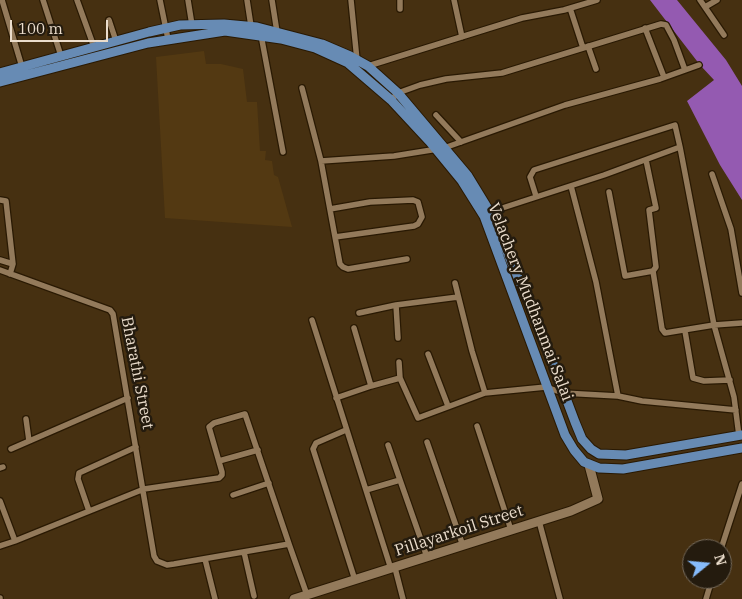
<!DOCTYPE html>
<html>
<head>
<meta charset="utf-8">
<style>
  body { margin:0 }
  #map { position:relative; width:742px; height:599px; overflow:hidden; background:#463011; font-family:"IBM Plex Serif",serif }
  canvas { display:block }
  .north { position:absolute; left:682px; top:539px; width:50px; height:50px; box-sizing:border-box; background:#241b0e; border:1px solid #74695a; border-radius:50%; rotate:73deg; font-size:14px; font-weight:700; line-height:20px; text-align:center; color:#ebddcc }
  .north::after { content:''; display:block; margin:auto; width:18px; height:22px; background:#86bbfb; clip-path:polygon(50% 0,100% 100%,50% 72%,0 100%) }
  .scale { position:absolute; left:10px; top:20px; width:98px; height:22px; box-sizing:border-box; border:2px solid #ebddcc; border-top:0; padding-left:6px; font-size:15px; line-height:18px; white-space:nowrap; color:#ebddcc; -webkit-text-stroke:4px #241b0e; paint-order:stroke }
</style>
</head>
<body>
<div id="map">
<canvas width="742" height="599"></canvas>
<div class="north">N</div>
<div class="scale">100 m</div>
</div>
<script>
const ctx = document.querySelector('canvas').getContext('2d');
ctx.lineJoin = 'round';
function fill(path, color) {
  ctx.fillStyle = color;
  ctx.fill(path, 'evenodd');
}
function toPath(rows) {
  const path = new Path2D();
  for (const r of rows) {
    path.moveTo(r[0], r[1]);
    for (let i = 2; i < r.length; i += 2) path.lineTo(r[i], r[i + 1]);
  }
  return path;
}
function trace(path, color, width, dash) {
  ctx.strokeStyle = color;
  ctx.lineWidth = width;
  ctx.lineCap = dash ? 'butt' : 'round';
  ctx.setLineDash(dash || []);
  ctx.stroke(path);
}
function drawText(font, color, halo, rows, align = 'center') {
  ctx.font = font + ' "IBM Plex Serif",serif';
  ctx.lineWidth = 5;
  ctx.setLineDash([]);
  ctx.textBaseline = 'middle';
  ctx.strokeStyle = halo;
  ctx.fillStyle = color;
  for (const [text, x, y, turn = 0] of rows) {
    ctx.save();
    ctx.translate(x, y);
    ctx.rotate((+turn || 0) * Math.PI / 180);
    ctx.textAlign = isNaN(turn) ? turn : align;
    if (halo) ctx.strokeText(text, 0, 0);
    ctx.fillText(text, 0, 0);
    ctx.restore();
  }
}
const built = toPath([
  [204,51,206,64,221,64,243,69,247,102,257,102,260,151,266,151,265,160,272,161,274,175,278,177,292,227,165,218,156,57]
]);
const water = toPath([
  [650,0,677,0,726,60,742,86,742,200,720,165,687,101,714,80,700,65]
]);
const street = toPath([
  [2,0,22,67],
  [43,0,61,56],
  [77,0,94,47],
  [160,0,168,39],
  [188,0,192,25],
  [247,0,251,26],
  [272,0,277,32],
  [351,0,357,60],
  [400,0,400,9],
  [454,0,462,37],
  [700,0,724,35],
  [705,7,717,0],
  [570,8,583,48],
  [109,20,116,41],
  [645,28,664,77],
  [261,35,283,152],
  [588,46,596,69],
  [368,66,522,18,564,10,597,0],
  [302,88,321,161,340,264,343,267,348,269,407,259],
  [391,100,398,93,420,85,446,79,502,73,661,24,666,25,674,40,685,70],
  [436,115,461,142],
  [646,160,656,208,649,210,656,267,653,271],
  [321,161,394,156,444,148,565,105,660,79,699,65],
  [712,174,731,229,742,293],
  [571,186,596,282,618,396],
  [609,192,625,276,653,271,662,329,665,333,714,325,734,397,739,436],
  [536,196,530,177,534,170,675,125,680,147],
  [0,200,6,201,13,264,10,274],
  [330,209,370,202,413,200,418,202,422,217,418,224,414,226,335,237],
  [490,212,604,175,680,147,714,325,742,323],
  [0,260,13,264],
  [0,270,110,310,113,314,154,556,157,561,167,565,174,564,289,544,307,595],
  [455,283,472,351,485,393,546,387,563,393,618,396,642,401,736,410],
  [396,305,398,338],
  [359,313,396,305,458,297],
  [312,320,391,569],
  [354,328,371,386],
  [685,331,693,378,704,381,730,380],
  [428,354,448,406],
  [399,362,400,378,418,418,485,393],
  [336,398,371,386,400,378],
  [26,419,29,441],
  [477,426,511,530],
  [346,430,316,443,313,449,355,580],
  [427,442,463,546],
  [388,445,400,480],
  [11,449,128,398],
  [219,461,258,450],
  [0,468,3,467],
  [366,490,400,480,427,557],
  [233,495,269,483],
  [0,501,15,541],
  [89,511,78,479,79,473,136,447],
  [539,521,560,599],
  [0,546,15,541,144,489,219,478,222,475,222,472,209,427,214,423,245,414,289,544],
  [721,549,742,484],
  [244,552,254,596],
  [205,559,215,599],
  [395,568,403,599],
  [0,598,0,599],
  [706,599,712,579]
]);
const secondary = toPath([
  [294,599,571,511,598,499,589,465]
]);
const primary = toPath([
  [0,73,149,32,180,25,224,24,257,27,322,44,350,56,368,66,398,93,468,176,490,212,540,329,575,422,582,439,591,449,599,454,626,455,742,435],
  [0,82,148,43,225,31,281,39,315,48,348,63,391,100,430,142,462,181,484,216,565,435,574,450,584,462,599,468,623,469,742,448]
]);
const streetNames = [
  ["Velachery Mudhanmai Salai",530,302,69],
  ["Bharathi Street",137,373,79],
  ["Pillayarkoil Street",459,531,-18]
];
fill(built, '#533912');
fill(water, '#945ab1');
trace(street, '#291903', 8);
trace(secondary, '#291903', 11);
trace(primary, '#291903', 11);
trace(street, '#937a5b', 5.5);
trace(secondary, '#937a5b', 9);
trace(primary, '#678bb4', 9);
drawText('16px', '#ebddcc', '#241b0e', streetNames);
</script>
</body>
</html>
